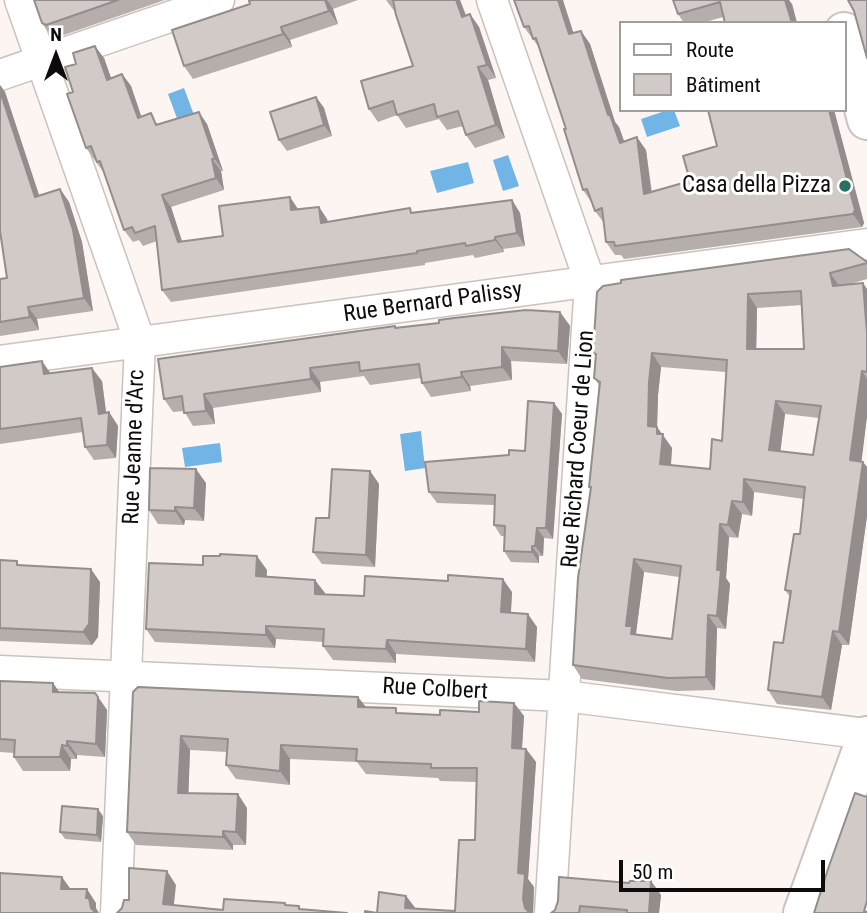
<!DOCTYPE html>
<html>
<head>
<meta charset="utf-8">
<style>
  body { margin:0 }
  #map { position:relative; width:867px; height:913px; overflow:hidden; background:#fdf5f2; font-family:"Roboto Condensed",sans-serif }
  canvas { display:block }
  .legend { position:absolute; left:619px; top:21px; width:228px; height:91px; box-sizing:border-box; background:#fff; border:2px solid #9f9e9d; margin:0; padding:9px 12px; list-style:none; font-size:21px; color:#0e0c0b }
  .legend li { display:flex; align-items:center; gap:14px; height:35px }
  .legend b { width:35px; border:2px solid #9f9e9d }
  .north { position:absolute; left:21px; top:21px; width:70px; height:70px; -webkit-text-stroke:5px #fff; paint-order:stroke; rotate:0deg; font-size:19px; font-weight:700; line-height:28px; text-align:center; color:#0e0c0b }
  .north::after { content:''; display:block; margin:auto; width:24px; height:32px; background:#0e0c0b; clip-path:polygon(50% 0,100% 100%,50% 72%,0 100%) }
  .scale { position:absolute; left:619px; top:860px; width:206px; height:32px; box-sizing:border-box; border:4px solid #0e0c0b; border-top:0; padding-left:9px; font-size:21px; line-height:24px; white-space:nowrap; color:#0e0c0b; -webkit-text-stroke:5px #fff; paint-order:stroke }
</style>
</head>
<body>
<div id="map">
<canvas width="867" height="913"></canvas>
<ul class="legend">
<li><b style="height:9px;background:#fff"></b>Route</li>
<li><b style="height:19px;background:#d2cac7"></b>Bâtiment</li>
</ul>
<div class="north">N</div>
<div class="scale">50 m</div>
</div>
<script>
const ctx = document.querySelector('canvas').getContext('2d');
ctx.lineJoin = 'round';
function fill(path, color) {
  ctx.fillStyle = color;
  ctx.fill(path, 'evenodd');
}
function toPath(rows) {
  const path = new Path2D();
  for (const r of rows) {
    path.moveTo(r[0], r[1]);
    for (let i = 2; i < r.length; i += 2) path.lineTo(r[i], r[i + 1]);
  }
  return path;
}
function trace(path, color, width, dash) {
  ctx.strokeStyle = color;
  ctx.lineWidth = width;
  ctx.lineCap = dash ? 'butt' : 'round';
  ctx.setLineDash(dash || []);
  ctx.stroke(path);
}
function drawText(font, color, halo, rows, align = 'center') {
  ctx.font = font + ' "Roboto Condensed",sans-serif';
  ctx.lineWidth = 6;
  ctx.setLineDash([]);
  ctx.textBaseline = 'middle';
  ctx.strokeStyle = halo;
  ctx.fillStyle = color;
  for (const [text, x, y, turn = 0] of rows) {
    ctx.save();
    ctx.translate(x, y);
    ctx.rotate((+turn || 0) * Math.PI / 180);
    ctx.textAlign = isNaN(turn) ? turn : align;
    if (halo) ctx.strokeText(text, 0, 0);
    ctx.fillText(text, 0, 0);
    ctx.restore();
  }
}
const water = toPath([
  [184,88,194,115,178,121,168,94],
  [668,110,674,110,680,126,647,137,641,119],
  [508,155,519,186,503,191,493,160],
  [468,162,474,183,437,193,430,171],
  [421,431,425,468,405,471,400,434],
  [220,443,222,462,185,467,182,448]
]);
const street = toPath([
  [20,0,140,342,116,913],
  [492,0,590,282,550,913],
  [0,75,219,0],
  [0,361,867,244],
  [0,671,564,696,867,734]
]);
const secondary = toPath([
  [844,32,867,120],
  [803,913,867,736]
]);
const wall = toPath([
  [34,0,165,0,55,38,51,36,42,23],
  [251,0,358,0,333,9,338,24,290,40,292,47,193,79,184,66,250,4],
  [386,0,460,0,466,15,470,14,479,27,496,78,488,80,505,138,475,148,466,135,463,126,447,130,439,119,406,128,397,115,378,122,369,109,413,66,395,12],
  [514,0,574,33,581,31,590,44,615,122,619,127,624,141,646,150,652,192,690,181,834,110,864,223,862,227,624,259,621,255,615,255,606,242,604,223,595,211,592,203,583,190,566,129,538,46,524,27],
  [673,0,792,4,797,23,725,23,723,17,702,23,684,23,678,14],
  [104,58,111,78,122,74,131,86,141,117,159,124,207,124,223,171,221,171,224,190,171,207,182,241,223,236,298,209,319,207,327,219,328,222,512,200,520,213,525,246,503,249,504,252,475,258,473,255,425,263,425,265,171,302,162,290,157,241,143,246,139,240,133,242,124,230,104,173,86,148,73,92,76,64],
  [0,85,5,92,39,196,60,189,69,202,82,242,93,311,37,319,39,330,0,336,0,279,7,278,1,238,0,239],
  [316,97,324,108,332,136,287,151,279,140],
  [867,262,867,279,847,285,867,289,867,416,861,462,867,467,867,516,849,645,842,645,831,710,777,704,768,690,783,643,790,597,785,590,800,534,804,499,754,492,752,516,742,514,738,538,729,537,726,578,730,584,726,629,717,628,715,690,677,691,582,679,573,665,591,490,589,487,599,385,594,378,596,357,593,353,597,292],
  [802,305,804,349,756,349,757,308],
  [661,367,726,372,722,441,710,469,671,465,672,448,657,427,658,395],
  [785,414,819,418,813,455,780,451],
  [644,572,679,577,672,639,638,635,636,633],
  [560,312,570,326,567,364,511,361,512,380,470,386,471,391,431,397,422,383,421,378,370,385,364,376,320,382,321,392,213,408,215,424,193,426,184,411,173,412,164,399,395,326,396,328],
  [0,367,102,381,106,413,109,412,118,426,116,458,94,460,85,447,83,432,0,444],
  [554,403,562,414,553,539,544,538,543,556,539,556,539,563,511,562,504,551,505,536,501,536,494,525,494,505,437,503,429,492,509,455,525,451],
  [370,471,379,484,375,567,322,564,313,552,329,518],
  [206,483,204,521,185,520,184,525,158,524,149,510],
  [0,560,100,582,98,637,92,645,0,641],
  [267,570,266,577,325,593,325,594,364,596,512,592,511,613,537,627,535,662,396,654,396,663,333,660,323,646,324,642,276,639,275,648,155,642,146,629],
  [0,681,59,692,95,693,107,710,105,757,77,755,77,759,71,759,70,771,23,771,14,757,14,753,0,752],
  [133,692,358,697,366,707,399,713,440,715,479,712,514,703,524,716,522,749,526,749,536,762,528,879,534,887,533,913,365,913,377,913,406,896,416,909,455,911,475,840,476,782,440,781,438,778,366,774,357,762,290,759,290,785,236,779,226,765,227,752,190,750,188,793,247,808,246,845,233,845,233,850,136,845,127,832],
  [103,816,101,842,65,839,60,832],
  [651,881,661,895,659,913,551,913,629,883]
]);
const shadedWall = toPath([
  [325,0,327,0,333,9,338,24,329,11],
  [456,0,460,0,471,30,462,17],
  [558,0,563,0,578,47,569,34],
  [785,0,789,0,792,4,797,23,792,23],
  [470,14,479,27,496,78,487,65],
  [281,27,290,40,292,47,283,34],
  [581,31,590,44,615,122,619,127,629,155,620,143,608,115],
  [95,46,104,58,116,92,107,80],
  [478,67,488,80,505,138,496,125],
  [122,74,131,86,146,130,138,118],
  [0,85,5,92,44,210,35,197,0,91],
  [316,97,324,108,332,136,324,125],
  [829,110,834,110,864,223,862,227,853,214],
  [199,112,207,124,223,171,215,159],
  [637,137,646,150,653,207,644,194],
  [212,159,221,171,224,190,216,178],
  [60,189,69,202,82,242,93,311,84,298],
  [162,195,171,207,186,254,178,242],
  [290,197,298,209,300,223,291,210],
  [512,200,520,213,525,246,517,233],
  [319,207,327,219,329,235,321,223],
  [495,237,503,249,504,252,495,240],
  [830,273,840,287,833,286],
  [863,283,867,289,867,333],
  [748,294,757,308,756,362,747,349],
  [28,307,37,319,39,330,30,317],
  [560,312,570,326,567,364,558,351],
  [502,347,511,361,512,380,502,367],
  [652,353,661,367,658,395,657,428,657,427,672,448,670,477,660,464,648,426,649,382],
  [42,361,51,374,44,374],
  [92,368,102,381,108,427,99,414],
  [310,368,320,382,321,392,311,379],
  [862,371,867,379,867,416,860,474,850,460],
  [461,372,470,386,471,391,462,377],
  [204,394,213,408,215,424,206,411],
  [776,401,785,414,779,463,769,450],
  [554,403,562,414,553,539,546,528],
  [109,412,118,426,116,458,107,445],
  [863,462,867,467,867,516,849,645,839,632],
  [196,469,206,483,204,521,194,508],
  [370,471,379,484,375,567,366,555],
  [744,479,754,492,752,516,743,502],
  [732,501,742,514,738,538,728,525],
  [175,507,185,520,184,525,175,511],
  [720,524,729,537,726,578,730,584,726,629,717,616,717,570],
  [537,528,544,538,543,556,535,546],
  [532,546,539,556,539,563,532,552],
  [257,556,267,570,266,589,256,576],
  [634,559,644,572,636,633,641,640,641,647,626,626],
  [91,569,100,582,98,637,92,645,83,632],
  [503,579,512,592,510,626,501,612],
  [315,580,325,593,324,607,315,594],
  [528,614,537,627,535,662,526,649],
  [708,615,717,628,715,690,706,677],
  [266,626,276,639,275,648,266,635],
  [833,631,842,645,831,710,822,697],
  [387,640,396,654,396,663,386,649],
  [53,683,63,697,53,692],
  [98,697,107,710,105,757,96,744],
  [358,697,368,710,358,707],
  [514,703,524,716,521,762,512,748],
  [181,736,190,750,188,807,178,793],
  [67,741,77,755,77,759,67,746],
  [62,745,71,759,70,771,60,757],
  [281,745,290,759,290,785,280,771],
  [526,749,536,762,528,879,534,887,533,913,529,913,525,908,518,873],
  [238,794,247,808,246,845,236,832],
  [98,809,103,816,101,842,97,835],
  [223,831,233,845,233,850,223,837],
  [167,871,176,885,173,913,163,904],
  [62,877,72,891,61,889],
  [651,881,661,895,659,913,649,913],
  [87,889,96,903,96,908,99,913,95,913,91,908,86,898],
  [406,896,416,909,405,908]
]);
const building = toPath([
  [34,0,118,0,46,25,42,23,34,0],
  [251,0,325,0,329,11,281,27,283,34,184,66,172,30,250,4,249,1,251,0],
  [393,0,456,0,462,17,470,14,487,65,478,67,496,125,466,135,458,111,437,117,434,104,397,115,393,101,369,109,361,81,413,66,396,15,393,0],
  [514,0,558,0,569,34,581,31,608,115,610,115,620,143,637,137,644,194,690,181,683,156,717,146,708,110,829,110,855,210,853,214,615,246,614,242,606,242,602,208,595,211,587,189,583,190,564,129,566,129,536,38,533,39,529,26,524,27,514,0],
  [673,0,785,0,792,23,725,23,720,2,678,14,673,0],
  [848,0,867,0,867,58,854,11,848,0],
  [95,46,107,80,122,74,138,118,151,113,156,125,199,112,215,159,212,159,216,178,162,195,178,242,223,236,219,206,290,197,291,210,319,207,321,223,410,208,411,213,512,200,517,233,495,237,495,240,466,246,465,243,417,251,417,253,162,290,155,226,135,233,132,227,124,230,100,161,97,162,91,146,86,148,67,94,73,92,65,67,76,64,73,53,95,46],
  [0,91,35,197,60,189,73,230,84,298,28,307,30,317,0,322,0,279,7,278,0,231,0,91],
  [316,97,324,125,279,140,270,112,316,97],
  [849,249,867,262,867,263,830,273,833,286,863,283,867,333,867,372,862,371,850,460,863,462,839,632,833,631,822,697,768,690,774,642,783,643,791,591,785,590,794,534,800,534,805,487,744,479,743,502,732,501,728,525,720,524,717,570,721,570,717,616,708,615,706,677,668,678,573,665,578,578,591,487,589,487,600,382,594,378,596,354,593,353,597,292,603,286,621,283,621,280,849,249],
  [801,291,804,349,747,349,748,294,801,291],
  [652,353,727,360,722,441,712,439,710,469,660,464,663,434,657,434,657,427,648,426,649,382,652,353],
  [776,401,821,406,813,455,769,450,776,401],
  [634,559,681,566,672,639,631,634,632,626,626,626,634,559],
  [526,310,560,312,558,351,502,347,502,367,461,372,462,377,422,383,419,364,360,371,359,362,310,368,311,379,204,394,206,411,184,413,182,396,164,399,158,359,395,326,395,328,439,323,439,320,454,318,526,310],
  [42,361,44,374,92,368,99,414,109,412,107,445,85,447,81,418,0,429,0,367,42,361],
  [528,401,554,403,546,528,537,528,535,546,532,546,532,552,504,551,505,526,494,525,495,495,429,492,425,462,509,455,509,450,525,451,528,401],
  [150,468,196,469,194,508,175,507,175,511,149,510,150,468],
  [332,469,370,471,366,555,313,552,316,518,329,518,332,469],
  [220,554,257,556,256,576,315,580,315,594,364,596,365,576,448,581,448,575,503,579,501,612,528,614,526,649,387,640,386,649,323,646,324,629,266,626,266,635,146,629,149,563,203,565,203,556,220,556,220,554],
  [0,560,17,561,17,565,91,569,89,624,83,632,0,628,0,560],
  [0,681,53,683,53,692,95,693,98,697,96,744,67,741,67,746,62,745,60,757,14,757,15,740,0,739,0,681],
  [138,687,358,697,358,707,396,708,396,713,440,715,440,710,479,712,479,701,514,703,512,748,526,749,518,873,525,874,523,899,525,908,530,913,365,913,365,911,377,913,379,892,406,896,405,908,455,911,459,840,475,840,477,768,431,768,431,764,356,761,357,749,281,745,280,771,226,765,228,739,181,736,178,793,238,794,236,832,223,831,223,837,127,832,133,692,138,687],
  [855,793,867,797,867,901,864,911,867,912,867,913,814,913,828,869,855,793],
  [62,806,98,809,97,835,60,832,62,806],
  [129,868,167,871,163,904,223,910,224,899,285,903,285,905,299,906,299,909,347,913,117,913,122,908,124,900,129,900,129,868],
  [0,873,62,877,61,889,87,889,86,898,89,898,91,908,96,913,0,913,0,873],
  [559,877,629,883,630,881,651,881,649,913,627,913,627,910,580,906,579,913,551,913,555,910,558,901,559,877]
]);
const markers = [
  [845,186,7,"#296f64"]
];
const poiNames = [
  ["Casa della Pizza",831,186]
];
const streetNames = [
  ["Rue Bernard Palissy",433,303,-8],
  ["Rue Jeanne d'Arc",135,447,-88],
  ["Rue Richard Coeur de Lion",579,449,-86],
  ["Rue Colbert",435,690,3]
];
fill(water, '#70b5e6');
trace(street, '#cac2bf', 33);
trace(secondary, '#cac2bf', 42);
trace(street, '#fff', 30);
trace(secondary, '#fff', 38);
fill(wall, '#b5aeab');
fill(shadedWall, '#938d8b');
fill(building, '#d2cac7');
trace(building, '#938d8b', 2);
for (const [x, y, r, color] of markers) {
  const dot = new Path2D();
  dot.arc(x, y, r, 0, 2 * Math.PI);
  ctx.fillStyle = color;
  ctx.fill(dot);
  trace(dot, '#fff', 2.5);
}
drawText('23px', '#0e0c0b', '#fff', poiNames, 'right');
drawText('23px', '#0e0c0b', '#fff', streetNames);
</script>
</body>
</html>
